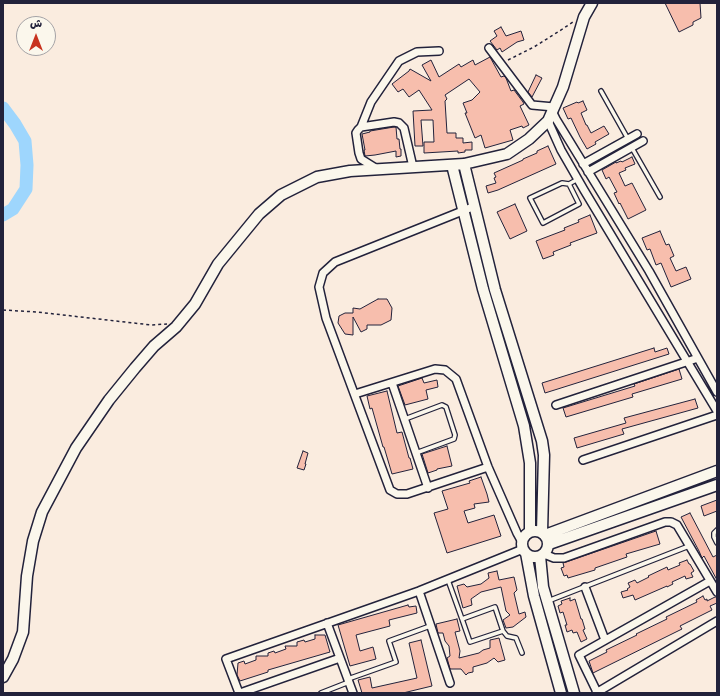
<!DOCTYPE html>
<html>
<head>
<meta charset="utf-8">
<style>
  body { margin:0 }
  #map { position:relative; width:720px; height:696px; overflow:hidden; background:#faecdf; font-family:Dekko,"Playpen Sans Arabic",sans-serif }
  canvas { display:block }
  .frame { position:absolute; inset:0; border:4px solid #22223b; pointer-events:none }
  .north { position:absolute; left:16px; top:16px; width:40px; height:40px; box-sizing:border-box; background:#fbf7ec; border:1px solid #a4a2a5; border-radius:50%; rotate:0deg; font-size:11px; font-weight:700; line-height:16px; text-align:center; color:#22223b }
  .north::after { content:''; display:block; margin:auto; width:14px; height:18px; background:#c8321e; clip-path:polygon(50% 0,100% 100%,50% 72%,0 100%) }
</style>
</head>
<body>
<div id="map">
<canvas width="720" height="696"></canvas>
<div class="frame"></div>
<div class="north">ش</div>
</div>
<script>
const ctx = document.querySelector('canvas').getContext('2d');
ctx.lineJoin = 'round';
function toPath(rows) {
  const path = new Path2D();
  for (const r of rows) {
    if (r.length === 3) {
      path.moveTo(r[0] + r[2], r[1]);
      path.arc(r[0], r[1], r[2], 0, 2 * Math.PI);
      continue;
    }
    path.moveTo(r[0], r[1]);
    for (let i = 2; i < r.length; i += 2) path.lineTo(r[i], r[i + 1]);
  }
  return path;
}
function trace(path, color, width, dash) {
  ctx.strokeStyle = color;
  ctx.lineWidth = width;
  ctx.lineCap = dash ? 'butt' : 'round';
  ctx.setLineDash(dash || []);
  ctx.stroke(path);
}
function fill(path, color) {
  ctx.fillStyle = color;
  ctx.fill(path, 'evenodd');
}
const river = toPath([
  [3,108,15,124,25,141,27,165,26,189,13,209,3,215]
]);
const building = toPath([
  [665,3,700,3,701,18,693,22,693,25,679,32,665,3],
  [501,27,506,36,521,31,524,40,517,42,502,52,500,48,497,50,490,41,497,36,494,31,501,27],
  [490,57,501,77,504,76,506,78,511,91,514,90,523,102,524,104,520,106,529,125,523,128,522,126,510,130,513,140,485,148,481,135,475,138,465,113,467,113,463,103,472,100,480,92,469,79,445,95,447,99,445,101,447,133,456,133,456,138,463,138,463,143,472,142,472,150,465,150,465,152,458,153,458,151,424,153,424,142,434,142,433,120,421,120,423,146,415,146,413,111,432,110,419,90,409,97,403,89,398,92,392,84,409,71,410,69,431,81,422,65,431,60,439,77,459,64,461,67,473,60,475,65,490,57],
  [536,75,542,78,532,97,528,92,536,75],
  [583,101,587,110,581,113,586,125,587,125,591,133,604,126,609,134,595,142,596,144,587,149,580,137,571,118,568,119,563,108,577,102,578,103,583,101],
  [394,127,396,127,397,139,399,139,400,149,401,149,401,156,396,157,396,151,375,155,365,156,364,150,365,150,362,134,370,132,370,131,394,127],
  [548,146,556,164,498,190,488,193,486,186,496,183,494,178,496,177,494,173,523,160,523,159,537,153,537,151,548,146],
  [632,157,635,164,625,168,626,170,619,173,625,186,632,183,646,210,628,219,620,203,619,204,614,193,617,192,609,177,606,179,602,170,616,162,616,163,621,161,622,162,632,157],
  [515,204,527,231,510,239,497,212,515,204],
  [590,215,597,233,570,243,571,245,553,252,554,255,543,259,536,241,565,230,564,228,579,222,578,220,590,215],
  [660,231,666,245,669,244,674,256,670,258,676,271,686,267,691,279,671,287,661,263,656,265,650,249,647,250,642,238,660,231],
  [378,299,387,299,392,308,391,320,381,325,367,325,367,329,361,332,353,317,353,335,345,334,338,323,339,316,345,313,353,313,353,308,360,309,378,299],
  [654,348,655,352,667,348,669,354,545,393,542,383,654,348],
  [679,369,682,379,632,394,633,397,566,417,563,408,635,386,634,384,679,369],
  [422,378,424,383,437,380,438,387,426,390,428,399,405,405,398,386,422,378],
  [387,391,397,433,402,432,409,458,410,458,413,469,392,474,384,447,383,447,372,408,370,409,367,396,387,391],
  [695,399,698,408,622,429,624,434,577,448,574,438,626,423,624,418,695,399],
  [447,446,452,466,437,469,437,470,428,473,422,454,447,446],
  [303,451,308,453,305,464,306,464,304,470,297,468,303,451],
  [481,477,487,494,489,502,474,504,475,508,464,511,468,523,494,515,501,536,447,553,434,513,448,509,442,491,470,483,469,481,481,477],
  [717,500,717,511,704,516,701,506,717,500],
  [690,513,713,557,717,555,717,580,704,556,702,558,699,551,681,517,690,513],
  [656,531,660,544,626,554,627,557,595,568,595,570,568,578,567,575,564,576,561,568,564,567,563,563,656,531],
  [687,560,689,564,690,564,694,571,691,573,693,577,686,579,685,576,672,582,673,584,667,587,667,586,635,600,633,595,623,598,621,592,628,590,627,589,630,587,628,583,635,580,637,583,649,577,648,576,667,567,668,570,680,565,679,563,687,560],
  [497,571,499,580,514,577,517,590,514,593,519,614,525,612,526,617,513,627,506,628,503,620,510,615,506,611,501,587,481,592,471,599,472,605,463,608,457,586,464,584,467,587,481,584,489,578,488,573,497,571],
  [703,596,705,600,707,599,707,601,715,597,717,597,717,603,710,606,712,610,680,626,682,629,595,672,593,673,589,661,607,652,606,650,637,635,636,634,667,619,666,617,697,602,696,600,703,596],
  [570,598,570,601,575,599,581,619,582,619,585,629,583,630,587,639,581,642,577,632,573,633,572,630,567,632,565,625,567,625,563,612,560,613,558,606,562,604,561,601,570,598],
  [408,605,409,607,416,606,417,613,389,620,390,626,356,635,360,651,373,647,376,659,350,666,338,625,408,605],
  [457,619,460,631,455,632,460,651,459,658,479,653,483,650,490,648,490,640,499,638,505,660,498,662,494,658,487,663,473,667,473,672,468,673,466,675,461,669,450,669,447,658,450,656,449,646,445,641,443,633,438,633,436,624,457,619],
  [315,635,325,635,330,652,268,670,268,672,240,681,237,675,238,663,244,661,245,664,256,660,256,656,268,656,268,653,274,651,275,653,286,649,285,646,297,646,297,642,304,640,305,642,315,639,315,635],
  [421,640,432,686,403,693,362,693,358,680,370,677,372,688,417,678,409,643,421,640]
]);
const path = toPath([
  [508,60,534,47,561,30,573,22],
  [3,310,37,312,151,325,167,324]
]);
const lane = toPath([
  [601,91,628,139],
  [632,148,660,197],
  [569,184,579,204,543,223,530,198,562,183,569,184,578,179],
  [405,419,442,405,446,407,455,435,454,439,416,453],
  [717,530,714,533,714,537,717,543],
  [448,580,462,619,470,642,503,631,495,607,462,619],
  [548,601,689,546],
  [503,631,507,636,516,638,522,653],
  [348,679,396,662,389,641,430,626],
  [321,693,349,682]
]);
const street = toPath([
  [489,48,532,105,554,107],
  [552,111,556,119,649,271,717,392],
  [548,121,561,150,584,190,717,411],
  [361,127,371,102,399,61,417,52,439,51],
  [583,164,637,134],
  [377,169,361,159,359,153,356,133,358,130,361,127,394,122,399,123,404,128,413,167],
  [588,172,643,141],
  [475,206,335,262,323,273,319,287,326,318,390,490,397,494,407,494,488,467],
  [392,383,428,488],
  [355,394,435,369,445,370,456,379,488,467,517,533,522,542],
  [556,405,698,358],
  [583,460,717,415],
  [544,554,554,558,564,558,665,522,671,522,677,525,717,592],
  [585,587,605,640],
  [419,591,450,683],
  [327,623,353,693],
  [597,692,579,655,710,581],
  [239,693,226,659,419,591,523,549],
  [240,693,340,658],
  [596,693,717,621]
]);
const secondary = toPath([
  [464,164,495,290,542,441,544,455,542,532],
  [452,165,483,289,524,426,530,463,530,531],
  [535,544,13],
  [545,535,717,471],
  [549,544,717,485],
  [526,553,534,596,561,693],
  [540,556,543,587,574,693],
  [3,677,13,659,23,632,27,576,33,541,42,512,76,448,109,400,135,368,154,346,176,327,195,304,218,264,259,214,281,195,317,177,350,171,464,164,507,154,529,139,548,121,563,87,584,17,592,3]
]);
trace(river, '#9ed6fd', 13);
fill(building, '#f7bead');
trace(building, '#22223b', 1);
trace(lane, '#22223b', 6);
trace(street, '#22223b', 10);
trace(secondary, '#22223b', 13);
trace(path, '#22223b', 1.5, [3, 3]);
trace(lane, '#fbf7ec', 3.5);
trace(street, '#fbf7ec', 7);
trace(secondary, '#fbf7ec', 10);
</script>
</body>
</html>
